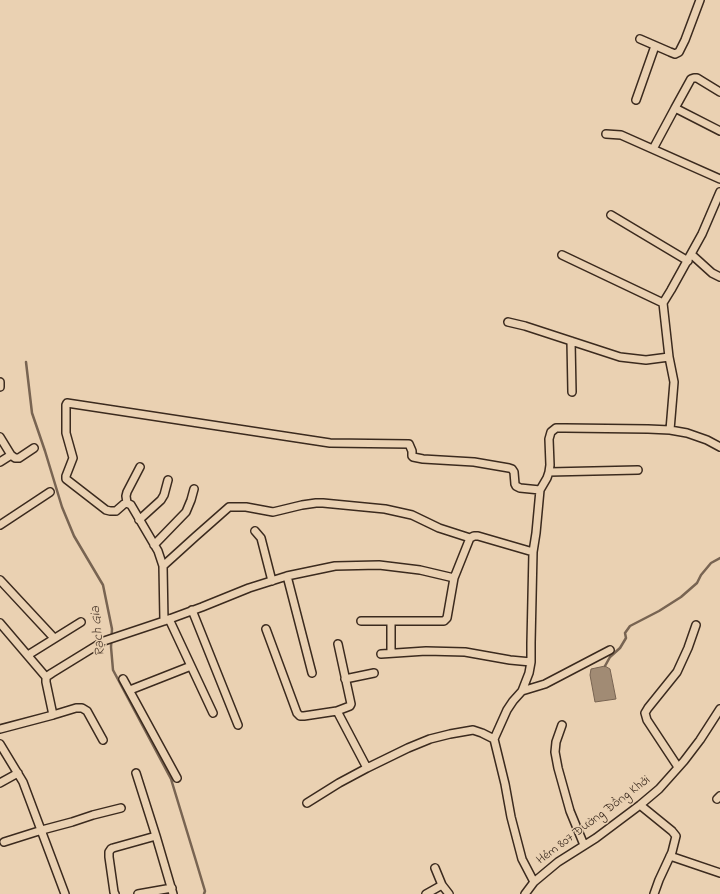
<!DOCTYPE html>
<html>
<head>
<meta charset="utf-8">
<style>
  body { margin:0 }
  canvas { display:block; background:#ead1b2 }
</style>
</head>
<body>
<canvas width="720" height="894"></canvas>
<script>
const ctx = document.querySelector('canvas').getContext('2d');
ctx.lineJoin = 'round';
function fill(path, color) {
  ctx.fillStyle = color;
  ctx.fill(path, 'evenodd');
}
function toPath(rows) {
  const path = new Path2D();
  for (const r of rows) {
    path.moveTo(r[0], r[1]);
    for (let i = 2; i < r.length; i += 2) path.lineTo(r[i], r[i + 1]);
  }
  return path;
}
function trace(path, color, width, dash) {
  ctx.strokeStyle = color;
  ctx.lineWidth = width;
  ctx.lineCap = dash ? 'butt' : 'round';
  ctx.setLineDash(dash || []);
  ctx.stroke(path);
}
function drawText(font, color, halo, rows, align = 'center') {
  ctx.font = font + ' "Indie Flower",sans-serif';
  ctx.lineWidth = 3;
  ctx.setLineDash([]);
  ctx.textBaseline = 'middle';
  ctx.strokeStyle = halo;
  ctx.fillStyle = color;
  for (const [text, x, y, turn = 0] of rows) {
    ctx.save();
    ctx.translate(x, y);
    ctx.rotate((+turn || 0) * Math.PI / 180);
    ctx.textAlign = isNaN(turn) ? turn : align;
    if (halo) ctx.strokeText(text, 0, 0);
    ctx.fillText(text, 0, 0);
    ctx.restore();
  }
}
const water = toPath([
  [605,666,610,669,616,699,595,702,590,675,591,669,605,666]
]);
const stream = toPath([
  [26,362,32,413,45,451,62,507,74,536,103,585,112,629,111,647,113,670,171,779,196,861,205,891,204,894],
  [605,666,610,657,620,648,626,638,625,633,630,626,659,611,681,597,697,583,701,575,711,563,720,558]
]);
const minor = toPath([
  [640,39,670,52,675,54,679,52,685,40,700,0],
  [636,100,655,46],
  [675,108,691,79,694,78,697,78,720,92],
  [606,134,621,135,720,179],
  [653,149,675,108,720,131],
  [611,215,688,261],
  [691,254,712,273,720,277],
  [562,255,663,303],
  [508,322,525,326,620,357,646,360,669,357],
  [571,341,572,392],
  [0,382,0,387],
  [670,430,674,382,669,357,663,303,671,290,702,234,720,192],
  [0,437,11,455,15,458,19,458,34,448],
  [0,462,11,455],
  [140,467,127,492,126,496,127,503,131,505,158,551,163,566],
  [549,472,638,470],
  [127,503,124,504,116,511,110,511,106,510,66,479,66,476,73,458,66,433,66,405,67,403,330,443,409,444,412,451,412,456,413,457,423,459,474,462,509,468,512,469,514,472,515,484,516,486,520,488,540,490],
  [139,520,161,500,164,495,168,480],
  [0,525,50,492],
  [255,531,261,538,272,581],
  [154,545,186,512,191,500,194,489],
  [287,576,312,673],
  [0,580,54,638],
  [192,610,238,725],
  [169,619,213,713],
  [164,621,163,566,195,537,229,507,246,507,273,512,302,505,316,503,323,503,385,509,412,515,439,528,470,538],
  [361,621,444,621,447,618,454,578],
  [391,621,391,653],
  [0,623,46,677],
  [266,629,297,713,300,716,304,716,337,711,367,768,408,748,430,739,450,734,473,730,482,733,494,739],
  [381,654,426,651,465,652,510,660,531,662],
  [28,655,81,622],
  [123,679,177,778],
  [345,679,374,673],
  [130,690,191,666],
  [522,691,545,684,610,650],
  [337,711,350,706,351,704,338,644],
  [53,715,46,682,46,677,52,673,104,641,164,621,202,607,249,588,287,576,335,566,379,565,420,570,454,578,470,538,474,536,478,536,533,552],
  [562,725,556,742,555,752,558,768,570,811,584,845],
  [0,729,53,715,76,708,82,708,87,711,103,740],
  [0,744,23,782,65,894],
  [678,767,647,720,645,713,648,708,677,672,688,648,696,625],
  [136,773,156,836,173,894],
  [0,783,18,773],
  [717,799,720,796],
  [307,803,339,783,367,768],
  [640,805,672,831,676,836,672,852,659,880,654,894],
  [4,842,42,830,72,822,93,815,121,808],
  [670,856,720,873],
  [435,868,442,885,449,894],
  [534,882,522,859,511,817,505,784,494,739,507,710,513,701,522,691,529,673,531,662,531,643,533,552,536,533,540,490,547,478,549,472,550,465,549,439,551,432,556,428,565,428,648,429,670,430,687,433,707,440,720,447],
  [115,894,114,892,109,857,109,852,111,849,113,848,156,836],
  [138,894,172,888],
  [426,894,442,885],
  [525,894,534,882,558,862,596,838,640,805,659,789,684,761,700,740,720,709]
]);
const streetNames = [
  ["Hẻm 807 Đường Đồng Khởi",594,821,-37]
];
const waterNames = [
  ["Rạch Gia",99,631,-96]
];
fill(water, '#a18b74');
trace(water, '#786452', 1);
trace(stream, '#786452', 2.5);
trace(minor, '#3b2a1e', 10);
trace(minor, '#ead1b2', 7);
drawText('13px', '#3b2a1e', '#ead1b2', streetNames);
drawText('italic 14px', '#4f3d2f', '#ead1b2', waterNames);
</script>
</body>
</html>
